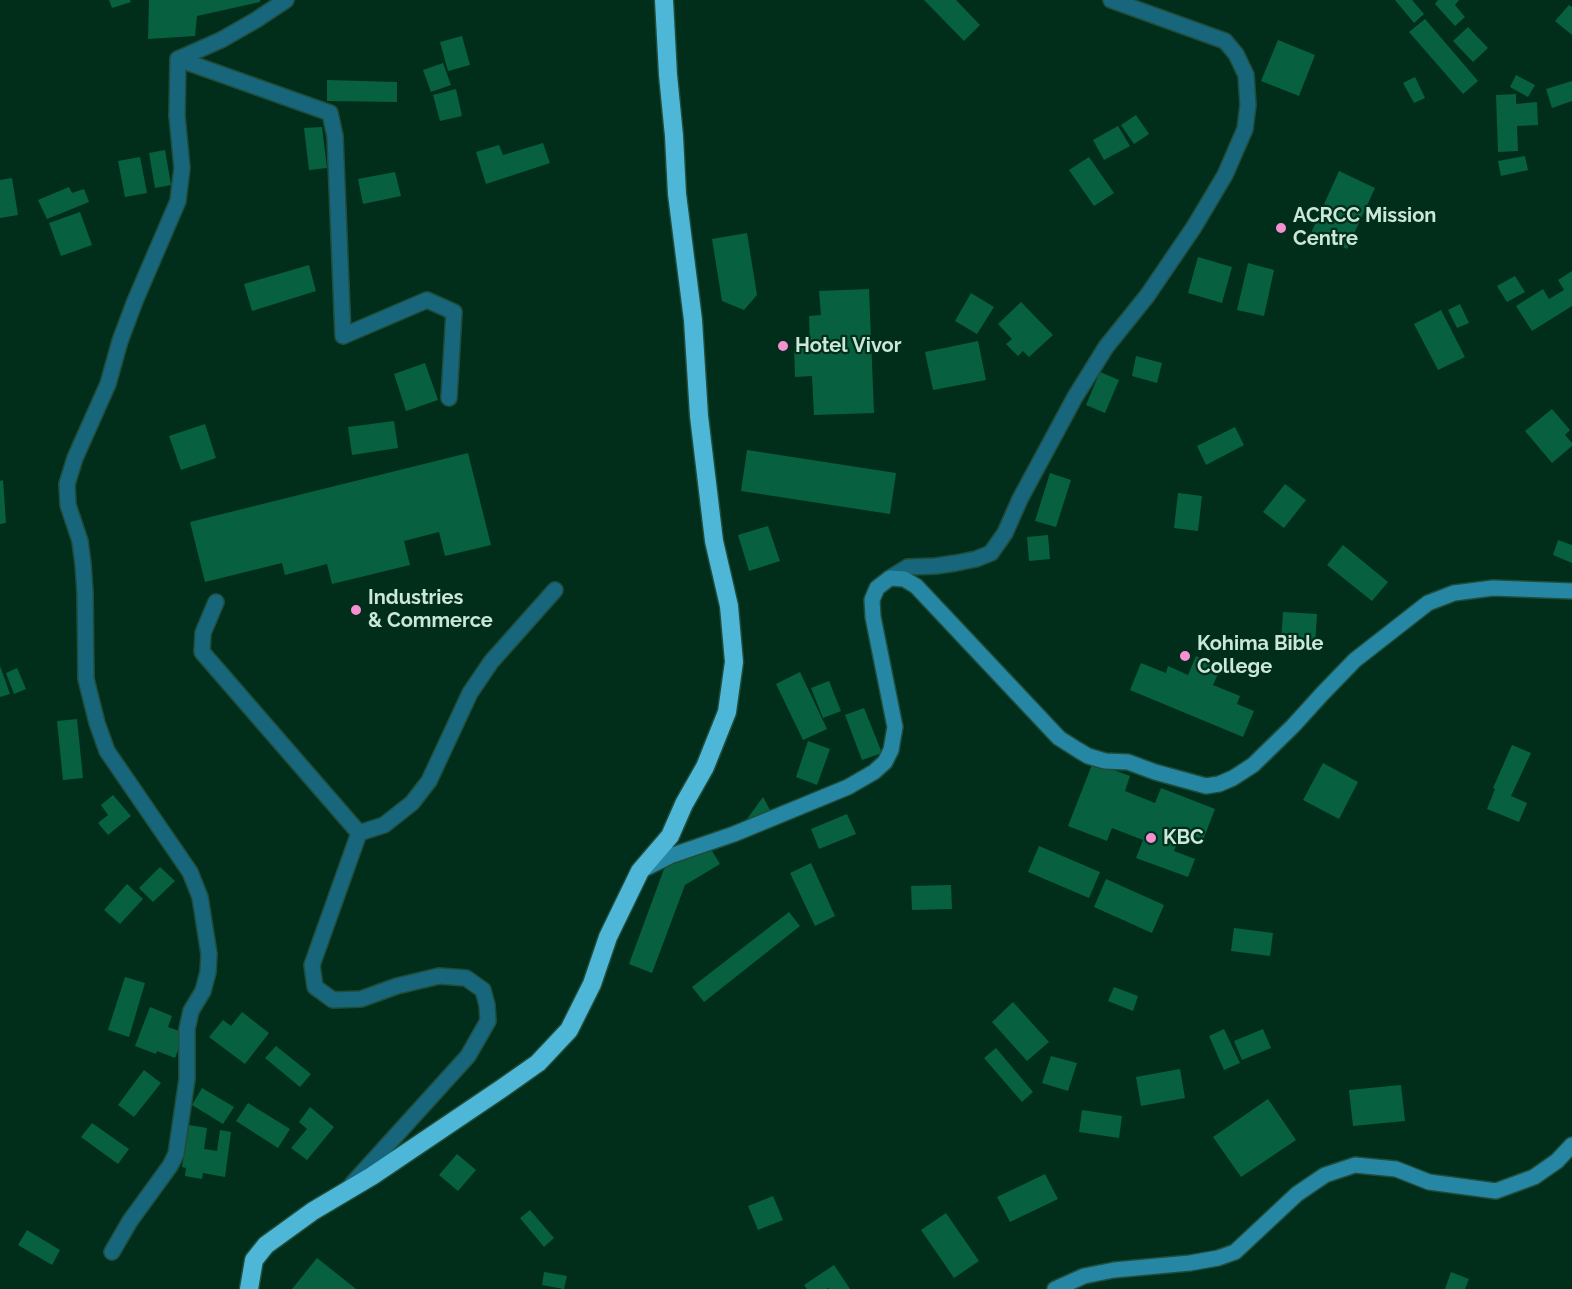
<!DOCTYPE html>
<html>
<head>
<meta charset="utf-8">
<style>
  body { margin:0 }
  canvas { display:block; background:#002e1b }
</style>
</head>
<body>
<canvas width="1572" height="1289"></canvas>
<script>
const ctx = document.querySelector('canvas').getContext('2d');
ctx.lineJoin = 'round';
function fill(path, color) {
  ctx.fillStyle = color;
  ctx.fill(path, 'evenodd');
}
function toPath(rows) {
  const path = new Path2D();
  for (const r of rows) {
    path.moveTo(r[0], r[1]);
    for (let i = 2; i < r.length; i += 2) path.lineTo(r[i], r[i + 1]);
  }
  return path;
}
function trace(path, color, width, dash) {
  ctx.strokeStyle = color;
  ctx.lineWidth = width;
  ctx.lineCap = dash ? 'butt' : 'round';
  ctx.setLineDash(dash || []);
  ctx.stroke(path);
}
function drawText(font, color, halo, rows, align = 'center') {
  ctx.font = font + ' Raleway,sans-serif';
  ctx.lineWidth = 4.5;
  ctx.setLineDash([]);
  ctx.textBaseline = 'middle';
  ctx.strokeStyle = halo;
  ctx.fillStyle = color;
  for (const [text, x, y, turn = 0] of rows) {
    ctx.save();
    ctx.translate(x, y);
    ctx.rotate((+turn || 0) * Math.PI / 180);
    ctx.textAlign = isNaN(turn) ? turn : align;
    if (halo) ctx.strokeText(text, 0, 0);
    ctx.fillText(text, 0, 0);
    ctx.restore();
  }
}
const building = toPath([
  [109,0,130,0,131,2,112,8],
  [149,0,260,0,260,2,197,16,195,36,148,39],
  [924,0,956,0,980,25,964,41],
  [1395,0,1412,0,1424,14,1414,23],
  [1438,0,1459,0,1455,5,1465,17,1455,26,1435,4],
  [1569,5,1572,7,1572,35,1555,21],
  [1425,19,1478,81,1463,94,1409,32],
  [1468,27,1488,48,1473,62,1453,41],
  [462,36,470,65,448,71,440,42],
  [1278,40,1315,55,1299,96,1261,81],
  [443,63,451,85,431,92,423,70],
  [1516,75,1535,85,1528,97,1510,87],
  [1415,77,1425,98,1414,103,1403,83],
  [327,80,397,82,397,102,327,101],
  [1572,81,1572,101,1552,108,1546,89],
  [456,89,462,116,440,121,433,95],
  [1516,94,1516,104,1537,102,1538,125,1517,126,1518,151,1498,152,1496,95],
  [1136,115,1149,134,1134,144,1121,125],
  [1118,126,1130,146,1104,160,1093,140],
  [322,127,327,168,309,170,304,128],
  [543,143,550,163,486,184,476,152,499,145,503,155],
  [165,150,171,185,155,188,149,153],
  [1525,156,1528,170,1501,176,1498,161],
  [140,157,147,193,125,197,118,161],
  [1089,157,1114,193,1094,206,1069,170],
  [1339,171,1375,188,1347,249,1311,233],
  [395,172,401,196,363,204,358,179],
  [12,178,18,215,0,218,0,180],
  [69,187,72,193,84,189,89,202,47,219,38,200],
  [80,212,92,245,61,256,49,223],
  [747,233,757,295,744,310,722,301,712,239],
  [1198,257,1232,267,1222,303,1188,293],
  [1248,263,1274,270,1264,316,1237,310],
  [309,265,316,291,252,311,244,284],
  [1572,271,1572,306,1532,331,1516,306,1543,289,1549,299,1564,290,1558,280],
  [1515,276,1525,292,1507,302,1497,286],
  [869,289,874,413,814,415,812,376,795,377,794,346,810,345,809,316,821,315,819,291],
  [971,293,994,307,977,334,955,321],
  [1021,302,1053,335,1029,357,1023,351,1018,356,1006,344,1012,339,998,324],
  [1460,304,1469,323,1457,328,1448,310],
  [1441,310,1465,357,1438,370,1414,324],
  [978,341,986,380,933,390,925,352],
  [1136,356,1162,363,1157,383,1132,376],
  [425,363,438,400,406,411,394,374],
  [1100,372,1119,380,1105,413,1086,405],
  [1552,409,1570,430,1565,435,1572,443,1572,446,1552,463,1525,431],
  [394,421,398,448,352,455,348,427],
  [205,424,216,458,181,470,169,436],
  [1235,427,1244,445,1206,465,1197,446],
  [747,450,896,473,890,514,741,491],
  [468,453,491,545,445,556,439,532,404,541,410,565,332,584,327,564,285,575,282,563,205,582,190,522],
  [1050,473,1071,480,1056,527,1035,521],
  [3,480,6,523,0,524,0,481],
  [1285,484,1306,500,1284,528,1263,512],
  [1178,493,1202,496,1198,531,1174,528],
  [768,526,780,561,749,571,738,535],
  [1048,535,1050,559,1029,561,1027,537],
  [1558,540,1572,545,1572,563,1553,555],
  [1343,545,1388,582,1372,601,1327,565],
  [1283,612,1317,614,1315,645,1281,643],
  [1196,656,1221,667,1213,685,1240,696,1237,704,1254,711,1243,737,1130,690,1141,663,1166,673,1168,666,1188,675],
  [0,666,10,694,0,697],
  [17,668,26,689,14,694,6,673],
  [800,672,827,729,803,740,776,684],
  [829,681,841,711,823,718,811,688],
  [864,708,882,753,862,760,845,715],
  [77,719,83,778,63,780,57,721],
  [808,741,830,749,817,785,796,777],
  [1512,745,1531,753,1511,796,1527,803,1519,822,1487,809,1495,789,1493,788],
  [1093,762,1130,776,1125,791,1155,803,1161,788,1215,809,1203,840,1182,831,1174,851,1195,859,1188,877,1136,858,1143,840,1112,828,1107,841,1068,826],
  [1323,763,1358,782,1339,819,1303,800],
  [113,795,131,816,108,835,98,823,108,815,101,805],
  [763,797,771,812,739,830],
  [847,814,856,834,819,849,811,829],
  [707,843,720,864,685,885,652,973,629,964,664,869],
  [1039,846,1100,872,1089,898,1028,872],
  [811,863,835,916,815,926,790,873],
  [160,867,175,881,153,902,139,888],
  [1106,879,1164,905,1152,933,1094,907],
  [127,884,143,899,120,924,104,910],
  [951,885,952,909,912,910,911,886],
  [789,912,800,926,704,1002,692,987],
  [1234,928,1273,933,1270,956,1231,951],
  [125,977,145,983,129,1037,108,1030],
  [1114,987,1138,996,1133,1011,1108,1001],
  [1013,1002,1049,1042,1027,1061,992,1022],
  [150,1007,172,1016,168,1027,185,1033,175,1058,157,1051,156,1054,135,1046],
  [242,1012,269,1033,245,1064,209,1037,223,1020,231,1026],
  [1224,1029,1240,1063,1224,1070,1209,1036],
  [1263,1029,1271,1048,1242,1060,1234,1041],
  [276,1046,311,1074,300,1087,265,1058],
  [996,1048,1033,1092,1022,1102,984,1058],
  [1051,1056,1077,1063,1068,1091,1042,1083],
  [1180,1069,1185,1098,1141,1106,1136,1077],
  [144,1070,161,1083,134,1117,118,1105],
  [1401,1085,1405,1121,1353,1126,1349,1090],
  [202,1088,234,1107,223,1124,192,1105],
  [1268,1099,1296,1140,1241,1177,1213,1137],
  [248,1103,290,1129,278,1148,236,1121],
  [310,1107,334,1127,307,1160,291,1148,307,1129,299,1122],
  [1082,1110,1122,1116,1119,1138,1079,1132],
  [92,1123,129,1149,118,1164,81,1137],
  [189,1125,207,1128,204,1149,217,1151,220,1130,231,1132,225,1177,203,1173,202,1179,185,1176,186,1168,182,1167],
  [457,1154,476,1170,458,1191,439,1175],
  [1045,1174,1058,1199,1010,1222,997,1197],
  [773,1196,783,1220,758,1230,748,1206],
  [530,1210,554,1238,544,1247,520,1218],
  [946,1213,979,1261,954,1278,921,1230],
  [27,1230,60,1250,52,1265,18,1245],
  [317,1258,356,1289,292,1289],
  [834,1265,850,1289,829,1289,828,1288,826,1289,807,1289,804,1285],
  [544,1272,567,1276,564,1289,542,1285],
  [1451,1272,1469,1279,1465,1289,1445,1289]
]);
const street = toPath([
  [178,59,330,113,335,136,343,336,427,300,454,312,449,398],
  [890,578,908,567,936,566,956,563,976,559,991,553,1005,533,1020,499,1075,397,1106,347,1147,296,1194,227,1225,175,1245,129,1248,105,1246,75,1236,54,1225,41,1111,0],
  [216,602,203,633,202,652,359,833],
  [352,1184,468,1056,488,1021,487,1005,483,990,466,978,439,976,397,986,361,999,333,1000,315,987,312,965,359,833,384,825,412,803,429,781,470,693,491,662,555,590],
  [112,1252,130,1221,170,1166,176,1154,187,1079,187,1029,191,1011,203,991,208,972,209,954,200,897,190,872,107,751,97,723,86,679,85,592,83,564,80,541,68,505,67,484,75,458,108,384,120,341,135,301,178,201,182,168,177,116,178,59,221,40,256,20,286,0]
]);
const secondary = toPath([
  [644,869,670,856,734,834,848,787,874,772,885,762,891,750,895,727,873,617,872,600,877,588,890,578,904,579,916,586,1059,738,1078,750,1088,756,1105,761,1128,762,1155,772,1206,786,1219,784,1233,778,1253,765,1293,726,1323,693,1355,660,1428,603,1454,593,1493,588,1572,591],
  [1055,1289,1084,1276,1114,1270,1190,1263,1218,1258,1235,1252,1297,1194,1325,1175,1355,1165,1396,1169,1429,1182,1496,1191,1534,1177,1557,1161,1572,1145]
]);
const highway = toPath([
  [249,1289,254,1260,266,1245,313,1211,372,1176,501,1089,538,1063,569,1030,592,984,608,937,640,871,670,836,684,804,705,767,727,712,734,662,729,606,714,541,699,416,693,320,677,194,674,136,668,75,664,0]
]);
const markers = [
  [1281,228,6,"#f591d2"],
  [783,346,6,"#f591d2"],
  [356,610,6,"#f591d2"],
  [1185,656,6,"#f591d2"],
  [1151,838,6,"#f591d2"]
];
const poiNames = [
  ["ACRCC Mission",1293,216],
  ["Centre",1293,239],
  ["Hotel Vivor",795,346],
  ["Industries",368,598],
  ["& Commerce",368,621],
  ["Kohima Bible",1197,644],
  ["College",1197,667],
  ["KBC",1163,838]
];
fill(building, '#076040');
trace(street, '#204c39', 18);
trace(secondary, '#204c39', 18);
trace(highway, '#204c39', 21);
trace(street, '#17667b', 15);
trace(secondary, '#2587a3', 15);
trace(highway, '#4eb7d7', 18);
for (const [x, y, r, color] of markers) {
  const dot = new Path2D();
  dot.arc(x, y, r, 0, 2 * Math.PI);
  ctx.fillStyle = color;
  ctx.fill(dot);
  trace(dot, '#002e1b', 2);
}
drawText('bold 20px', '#cae7d7', '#002e1b', poiNames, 'left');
</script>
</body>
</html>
